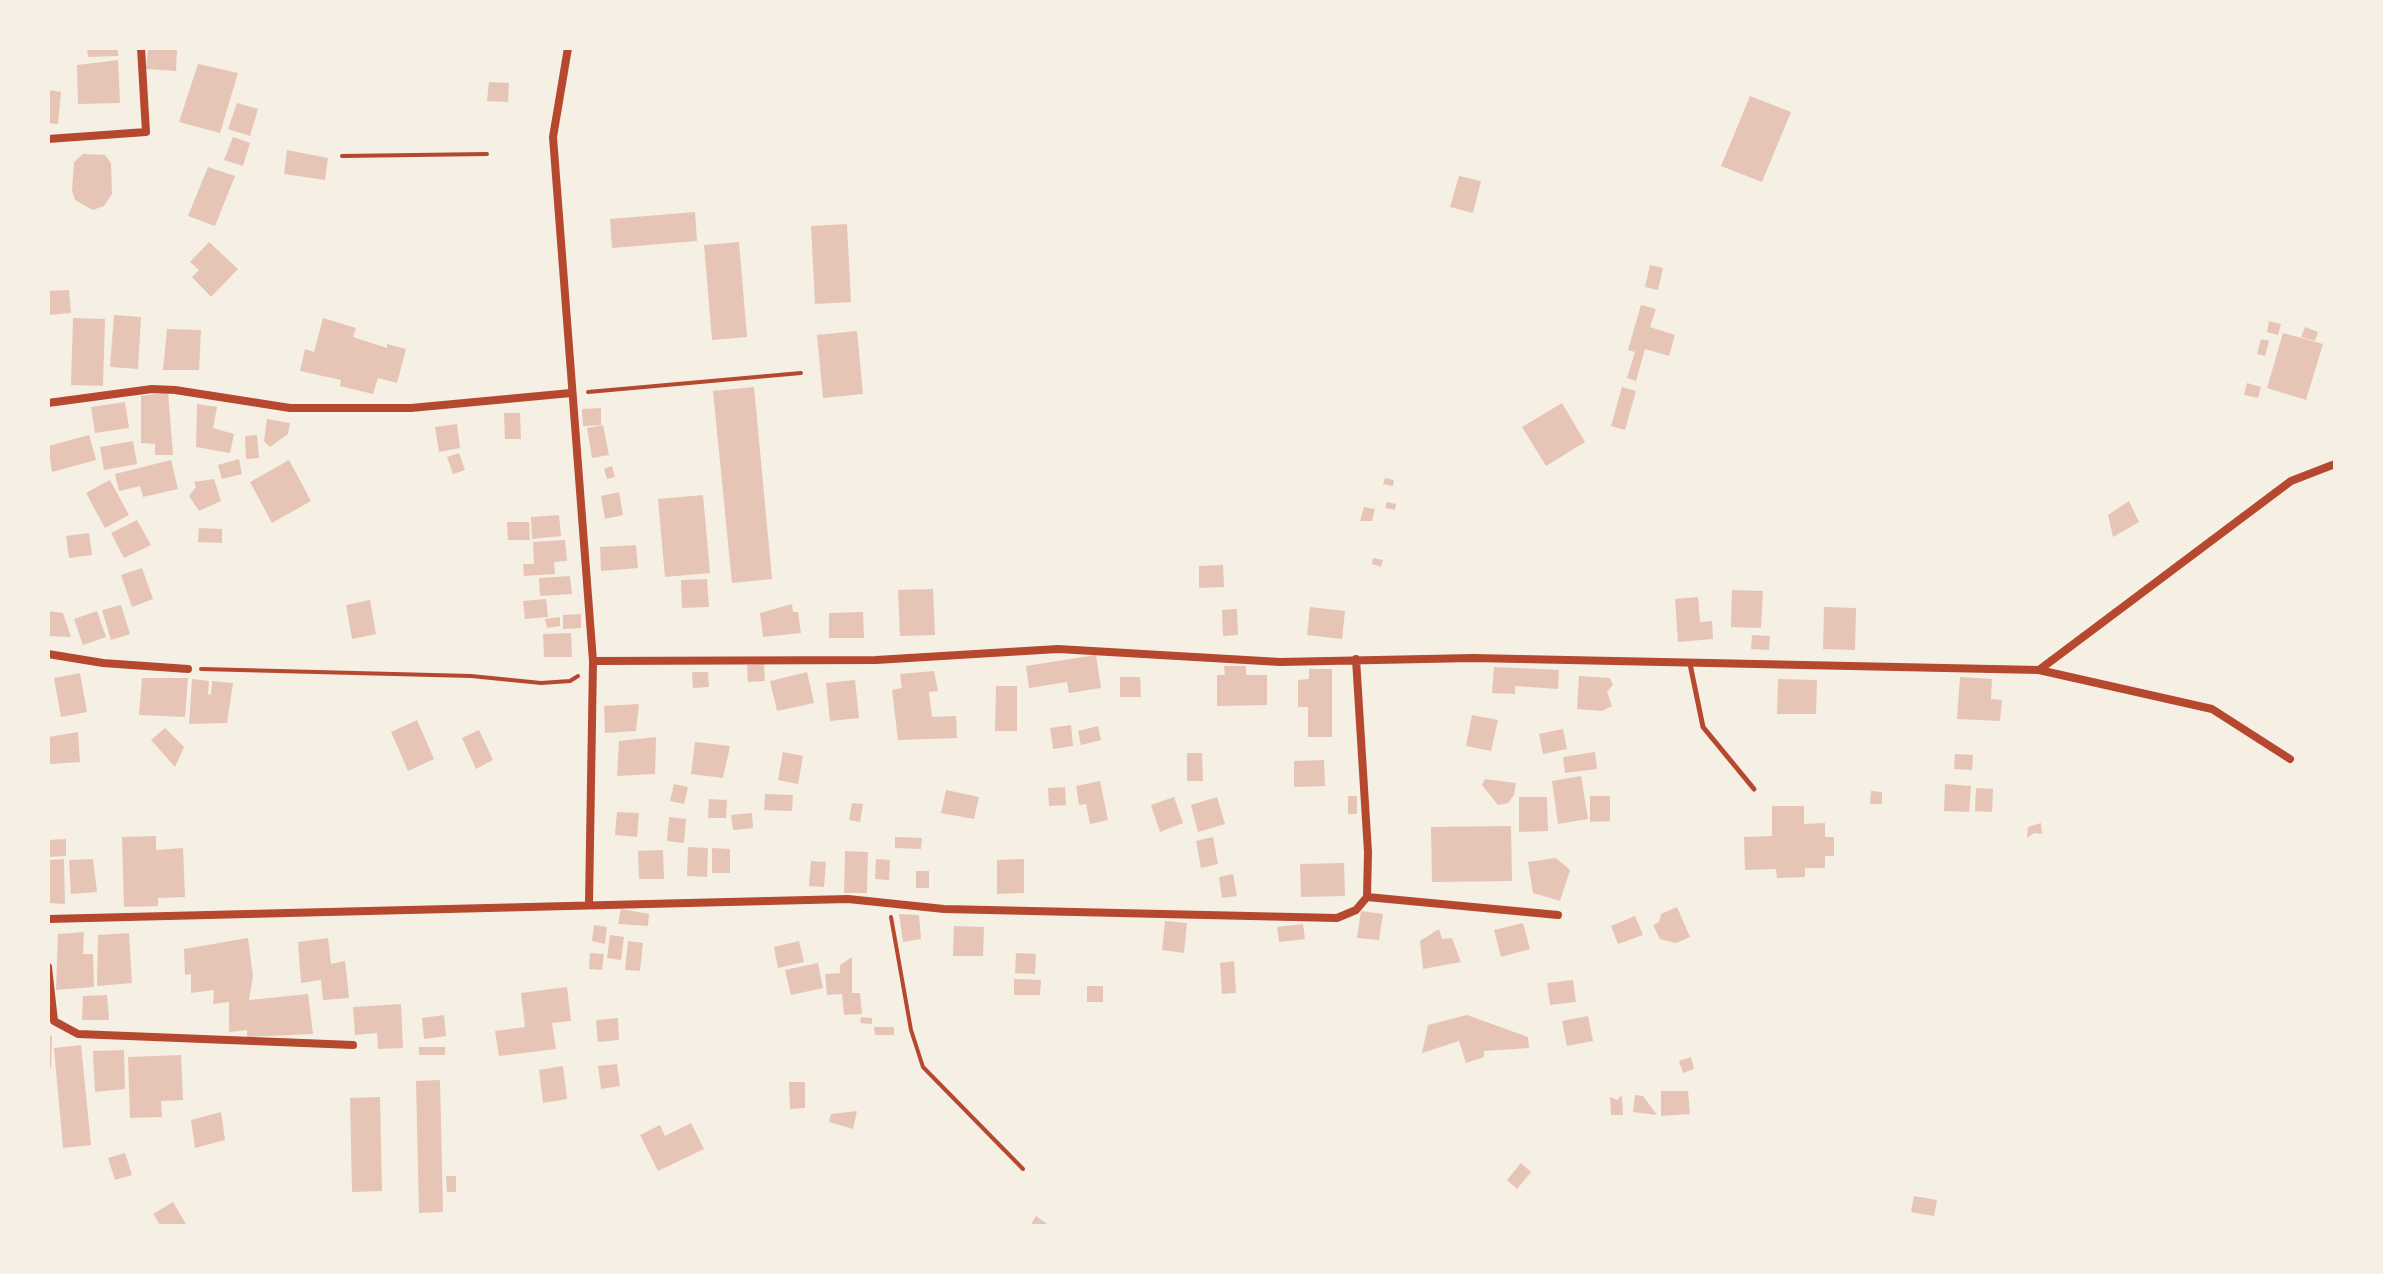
<!DOCTYPE html>
<html>
<head>
<meta charset="utf-8">
<style>
  body { margin:0 }
  #map { position:relative; width:2383px; height:1274px; overflow:hidden; background:#f6efe4; font-family:Barlow,sans-serif }
  canvas { display:block }
  .frame { position:absolute; inset:0; border:50px solid #f6efe4; pointer-events:none }
</style>
</head>
<body>
<div id="map">
<canvas width="2383" height="1274"></canvas>
<div class="frame"></div>
</div>
<script>
const ctx = document.querySelector('canvas').getContext('2d');
ctx.lineJoin = 'round';
function fill(path, color) {
  ctx.fillStyle = color;
  ctx.fill(path, 'evenodd');
}
function toPath(rows) {
  const path = new Path2D();
  for (const r of rows) {
    path.moveTo(r[0], r[1]);
    for (let i = 2; i < r.length; i += 2) path.lineTo(r[i], r[i + 1]);
  }
  return path;
}
function trace(path, color, width, dash) {
  ctx.strokeStyle = color;
  ctx.lineWidth = width;
  ctx.lineCap = dash ? 'butt' : 'round';
  ctx.setLineDash(dash || []);
  ctx.stroke(path);
}
const building = toPath([
  [87,48,118,48,118,56,88,57],
  [148,49,177,50,176,71,146,69],
  [118,60,120,103,78,104,77,65],
  [198,64,238,73,220,133,179,122],
  [489,82,509,83,508,102,487,101],
  [48,90,61,92,58,124,48,123],
  [1750,96,1791,112,1762,182,1721,166],
  [237,103,258,109,250,136,228,129],
  [233,137,250,143,243,166,224,160],
  [287,150,328,158,325,180,284,174],
  [83,154,105,155,111,163,112,194,104,206,93,210,75,200,72,191,74,162],
  [208,167,235,176,215,226,188,216],
  [1459,176,1481,181,1473,213,1450,207],
  [695,212,697,241,612,248,610,219],
  [847,224,851,302,815,304,811,226],
  [209,242,238,269,211,297,192,277,199,270,190,262],
  [739,242,747,337,712,340,704,245],
  [1650,265,1663,268,1658,290,1645,287],
  [69,290,71,313,48,315,48,291],
  [1641,305,1656,309,1650,327,1675,335,1669,356,1645,349,1636,381,1627,378,1635,352,1628,350],
  [114,315,141,317,138,369,110,367],
  [73,318,105,319,103,386,71,385],
  [323,318,356,328,353,337,387,348,387,344,406,349,397,383,378,378,373,394,340,386,341,380,300,371,305,349,314,352],
  [2269,321,2281,324,2278,335,2267,332],
  [2305,327,2318,332,2315,341,2301,337],
  [167,329,201,330,199,370,163,370],
  [857,331,863,394,823,398,817,335],
  [2283,333,2323,344,2306,400,2267,388],
  [2261,339,2269,341,2265,356,2257,354],
  [2247,383,2261,387,2258,398,2244,395],
  [754,387,772,579,732,583,713,391],
  [1622,387,1636,391,1625,430,1611,426],
  [168,392,173,455,155,455,155,444,141,443,141,396],
  [125,402,129,428,95,433,91,407],
  [1562,403,1585,442,1546,466,1522,427],
  [197,404,217,407,213,428,234,434,230,453,196,447],
  [601,408,601,425,583,426,582,409],
  [504,413,520,413,521,439,505,439],
  [267,419,290,423,288,434,270,447,264,441],
  [457,424,460,448,439,452,435,427],
  [603,425,609,455,592,458,587,428],
  [89,435,96,460,52,472,48,446],
  [257,435,259,458,246,459,245,436],
  [133,441,137,464,104,470,100,447],
  [459,453,465,470,453,474,447,457],
  [239,459,242,474,222,479,218,465],
  [171,460,178,489,143,497,140,486,119,491,115,474],
  [289,460,311,501,272,523,250,482],
  [612,466,615,477,607,479,604,469],
  [1385,478,1394,480,1393,486,1383,484],
  [214,479,221,501,199,511,189,496,196,487,194,482],
  [110,480,129,515,105,528,86,493],
  [619,492,623,515,605,519,601,496],
  [703,495,710,573,665,577,658,499],
  [2129,501,2139,522,2113,537,2108,515],
  [1387,502,1396,504,1395,510,1385,508],
  [1364,507,1375,509,1372,521,1360,521],
  [559,515,561,536,532,539,531,517],
  [137,520,151,545,124,558,111,533],
  [507,522,529,522,530,540,508,540],
  [199,528,222,529,222,543,198,542],
  [89,533,92,555,69,558,66,536],
  [565,540,567,561,554,562,555,574,524,576,523,564,534,564,533,542],
  [636,545,638,568,601,571,600,547],
  [1373,558,1383,560,1381,567,1372,564],
  [1223,565,1224,587,1199,588,1199,566],
  [142,568,153,599,132,607,121,575],
  [570,576,572,594,540,596,539,578],
  [707,579,709,607,682,608,681,580],
  [933,589,935,635,900,636,898,590],
  [1732,590,1763,591,1761,628,1731,627],
  [1698,597,1700,622,1712,621,1713,639,1678,642,1675,599],
  [546,599,548,617,525,619,523,601],
  [370,600,376,634,352,639,346,605],
  [792,604,793,612,798,612,801,633,763,637,760,613],
  [121,605,130,634,111,640,102,610],
  [1310,607,1345,611,1342,639,1307,635],
  [1824,607,1856,608,1855,650,1823,649],
  [1237,609,1238,635,1223,636,1222,610],
  [48,611,63,613,71,637,48,636],
  [97,611,106,637,83,645,74,619],
  [863,612,864,638,829,638,829,613],
  [581,614,581,628,563,629,563,615],
  [560,617,560,626,547,628,545,619],
  [571,633,572,657,544,657,543,634],
  [1752,635,1770,636,1769,650,1751,649],
  [1096,655,1101,688,1069,693,1067,682,1029,688,1026,666],
  [764,664,765,681,748,682,747,665],
  [1224,666,1246,666,1246,675,1267,675,1267,705,1217,706,1217,675,1225,675],
  [1494,667,1559,670,1558,689,1515,686,1515,694,1492,693],
  [1309,669,1332,669,1332,737,1308,737,1308,707,1298,707,1298,680,1309,679],
  [934,671,938,691,929,692,932,717,956,716,957,738,898,740,892,690,902,688,900,674],
  [692,672,708,672,709,687,693,688],
  [807,672,814,703,777,711,770,681],
  [80,673,87,712,61,717,54,678],
  [1579,676,1610,678,1613,685,1607,692,1612,706,1602,711,1577,709],
  [1120,677,1140,677,1141,697,1120,697],
  [1960,677,1992,679,1991,699,2002,700,2000,721,1957,719],
  [142,678,188,678,185,717,139,715],
  [192,679,209,681,208,695,211,694,212,681,233,683,227,723,189,724],
  [1778,679,1817,680,1816,714,1777,714],
  [855,680,859,718,830,721,826,683],
  [996,686,1017,686,1017,731,995,731],
  [639,704,636,731,605,733,604,706],
  [1472,715,1498,720,1491,751,1466,746],
  [417,720,434,759,408,771,391,732],
  [1071,725,1073,746,1053,749,1050,728],
  [1098,726,1101,740,1081,745,1078,731],
  [165,728,184,747,175,767,151,740],
  [1563,729,1567,749,1543,754,1539,734],
  [479,730,493,760,476,769,462,738],
  [78,732,80,762,50,764,49,737],
  [656,737,655,774,617,776,619,741],
  [695,742,730,746,723,778,691,774],
  [783,752,803,756,798,784,778,780],
  [1595,752,1597,769,1565,773,1563,757],
  [1187,753,1202,753,1203,781,1187,781],
  [1955,754,1973,755,1972,770,1954,769],
  [1324,760,1325,786,1294,787,1294,761],
  [1581,776,1588,819,1558,824,1552,781],
  [1485,779,1516,783,1514,795,1508,803,1498,805,1482,785],
  [1100,781,1108,820,1090,824,1086,804,1079,805,1076,786],
  [674,784,688,787,684,804,670,801],
  [1945,784,1971,786,1969,812,1944,811],
  [1065,787,1066,805,1049,806,1048,788],
  [1976,788,1993,789,1992,812,1975,811],
  [946,790,979,797,974,819,941,813],
  [1871,791,1882,792,1882,804,1870,804],
  [765,794,793,795,792,811,764,810],
  [1348,796,1357,796,1357,814,1348,814],
  [1590,796,1610,796,1610,821,1590,822],
  [1174,797,1183,823,1160,832,1151,805],
  [1217,797,1225,824,1198,832,1191,805],
  [1519,797,1547,797,1548,831,1519,832],
  [709,799,727,800,726,818,708,818],
  [852,803,863,804,860,822,849,820],
  [1772,806,1804,806,1804,824,1825,823,1825,837,1834,837,1834,856,1825,856,1825,868,1805,868,1805,877,1777,878,1776,869,1745,870,1744,837,1772,836],
  [617,812,639,813,637,837,615,835],
  [752,813,753,828,733,830,731,815],
  [669,817,686,819,684,843,667,841],
  [2041,823,2042,834,2034,833,2027,838,2028,827],
  [1511,826,1512,881,1432,882,1431,827],
  [156,836,156,850,183,848,185,897,158,898,158,906,124,907,122,837],
  [895,837,922,838,921,849,895,848],
  [1213,837,1218,864,1201,868,1196,841],
  [66,839,66,856,48,857,48,840],
  [688,847,708,848,707,877,687,876],
  [712,848,730,849,730,873,712,873],
  [663,850,664,879,639,879,638,851],
  [845,851,868,852,867,893,844,893],
  [1556,858,1570,870,1560,901,1533,893,1528,862],
  [64,859,65,904,48,903,48,860],
  [93,859,97,892,71,894,69,860],
  [876,859,890,860,889,880,875,879],
  [1024,859,1024,893,997,894,997,860],
  [811,861,826,862,824,887,809,886],
  [1344,863,1345,896,1301,897,1300,864],
  [916,871,929,871,929,888,916,888],
  [1233,874,1237,896,1222,898,1219,877],
  [1677,907,1690,937,1676,943,1660,939,1653,925,1659,922,1661,914],
  [621,909,649,914,648,926,618,924],
  [1361,911,1383,914,1379,940,1357,938],
  [899,914,919,915,921,939,903,942],
  [1635,916,1643,935,1618,944,1611,926],
  [1165,921,1187,923,1184,953,1162,950],
  [1523,923,1530,949,1501,957,1494,930],
  [1303,924,1305,939,1279,942,1277,927],
  [594,925,607,927,605,944,592,941],
  [954,926,984,927,983,956,953,956],
  [1439,929,1442,939,1452,938,1461,962,1423,969,1420,941],
  [84,932,83,954,93,954,94,987,56,990,58,934],
  [129,933,132,983,97,986,98,935],
  [610,935,624,937,621,960,607,958],
  [248,938,253,976,249,1000,308,994,313,1034,247,1037,247,1030,229,1032,229,1002,213,1004,214,990,191,993,191,974,185,975,184,949],
  [328,938,331,964,345,961,349,998,323,1000,321,980,301,983,298,942],
  [628,941,643,943,640,971,625,970],
  [799,941,804,962,778,968,774,947],
  [590,953,604,954,602,970,589,969],
  [1016,953,1036,954,1035,974,1015,973],
  [852,957,852,993,860,993,862,1014,844,1015,842,994,827,995,825,974,840,973,840,965],
  [1234,961,1236,993,1222,994,1220,963],
  [818,963,823,988,791,995,785,970],
  [1014,979,1041,980,1040,995,1014,995],
  [1573,980,1576,1002,1550,1005,1547,983],
  [1087,986,1103,986,1103,1002,1087,1002],
  [567,987,571,1021,552,1023,556,1049,499,1056,495,1031,525,1027,521,993],
  [107,995,109,1020,82,1020,83,996],
  [401,1004,403,1048,378,1049,377,1033,355,1035,353,1007],
  [444,1015,446,1036,424,1039,422,1018],
  [1467,1015,1528,1037,1529,1048,1484,1051,1484,1057,1466,1063,1459,1041,1422,1053,1428,1025],
  [1588,1016,1593,1041,1567,1046,1562,1021],
  [861,1017,872,1018,872,1024,860,1023],
  [618,1018,619,1040,598,1042,596,1020],
  [874,1027,894,1027,894,1035,875,1035],
  [48,1034,52,1036,51,1068,48,1068],
  [81,1045,91,1145,63,1148,54,1048],
  [419,1047,445,1047,445,1055,419,1055],
  [124,1050,125,1089,95,1092,93,1051],
  [181,1055,183,1100,161,1101,162,1117,130,1118,128,1057],
  [1691,1057,1694,1069,1683,1073,1679,1061],
  [617,1064,620,1086,601,1089,598,1066],
  [563,1066,567,1099,543,1103,539,1070],
  [440,1080,443,1212,419,1213,416,1081],
  [789,1082,805,1082,805,1108,790,1109],
  [1661,1091,1688,1091,1690,1114,1661,1116],
  [1622,1095,1623,1115,1611,1115,1610,1097,1617,1100],
  [1635,1095,1643,1096,1657,1115,1633,1112],
  [380,1097,382,1191,352,1192,350,1098],
  [857,1111,853,1129,829,1122,831,1114],
  [221,1112,225,1140,195,1148,191,1120],
  [691,1123,704,1149,658,1171,640,1135,660,1125,665,1136],
  [125,1153,132,1175,115,1180,108,1158],
  [1521,1163,1531,1172,1517,1189,1507,1180],
  [446,1176,456,1176,456,1192,447,1192],
  [1914,1196,1937,1200,1934,1216,1911,1212],
  [173,1202,187,1226,161,1226,153,1214],
  [1036,1216,1050,1226,1030,1226]
]);
const path = toPath([
  [342,156,487,154],
  [588,392,801,373],
  [201,669,471,676,541,683,570,681,578,676],
  [891,917,911,1030,923,1067,1023,1169]
]);
const service = toPath([
  [1690,664,1703,727,1754,789]
]);
const minor = toPath([
  [568,48,553,137,593,661,589,904],
  [48,139,146,132,141,48],
  [48,403,152,389,175,390,290,408,411,408,571,393],
  [48,654,103,663,188,669],
  [593,661,876,660,1058,649,1280,662,1473,658,2039,670,2212,709,2290,759],
  [2039,670,2291,481,2335,464],
  [1367,897,1558,915],
  [48,919,848,899,944,909,1337,918,1356,910,1367,897,1368,852,1356,659],
  [48,967,54,1021,78,1034,353,1045]
]);
fill(building, '#e6c5b7');
trace(path, '#b5482f', 4);
trace(service, '#b5482f', 5);
trace(minor, '#b5482f', 8);
</script>
</body>
</html>
